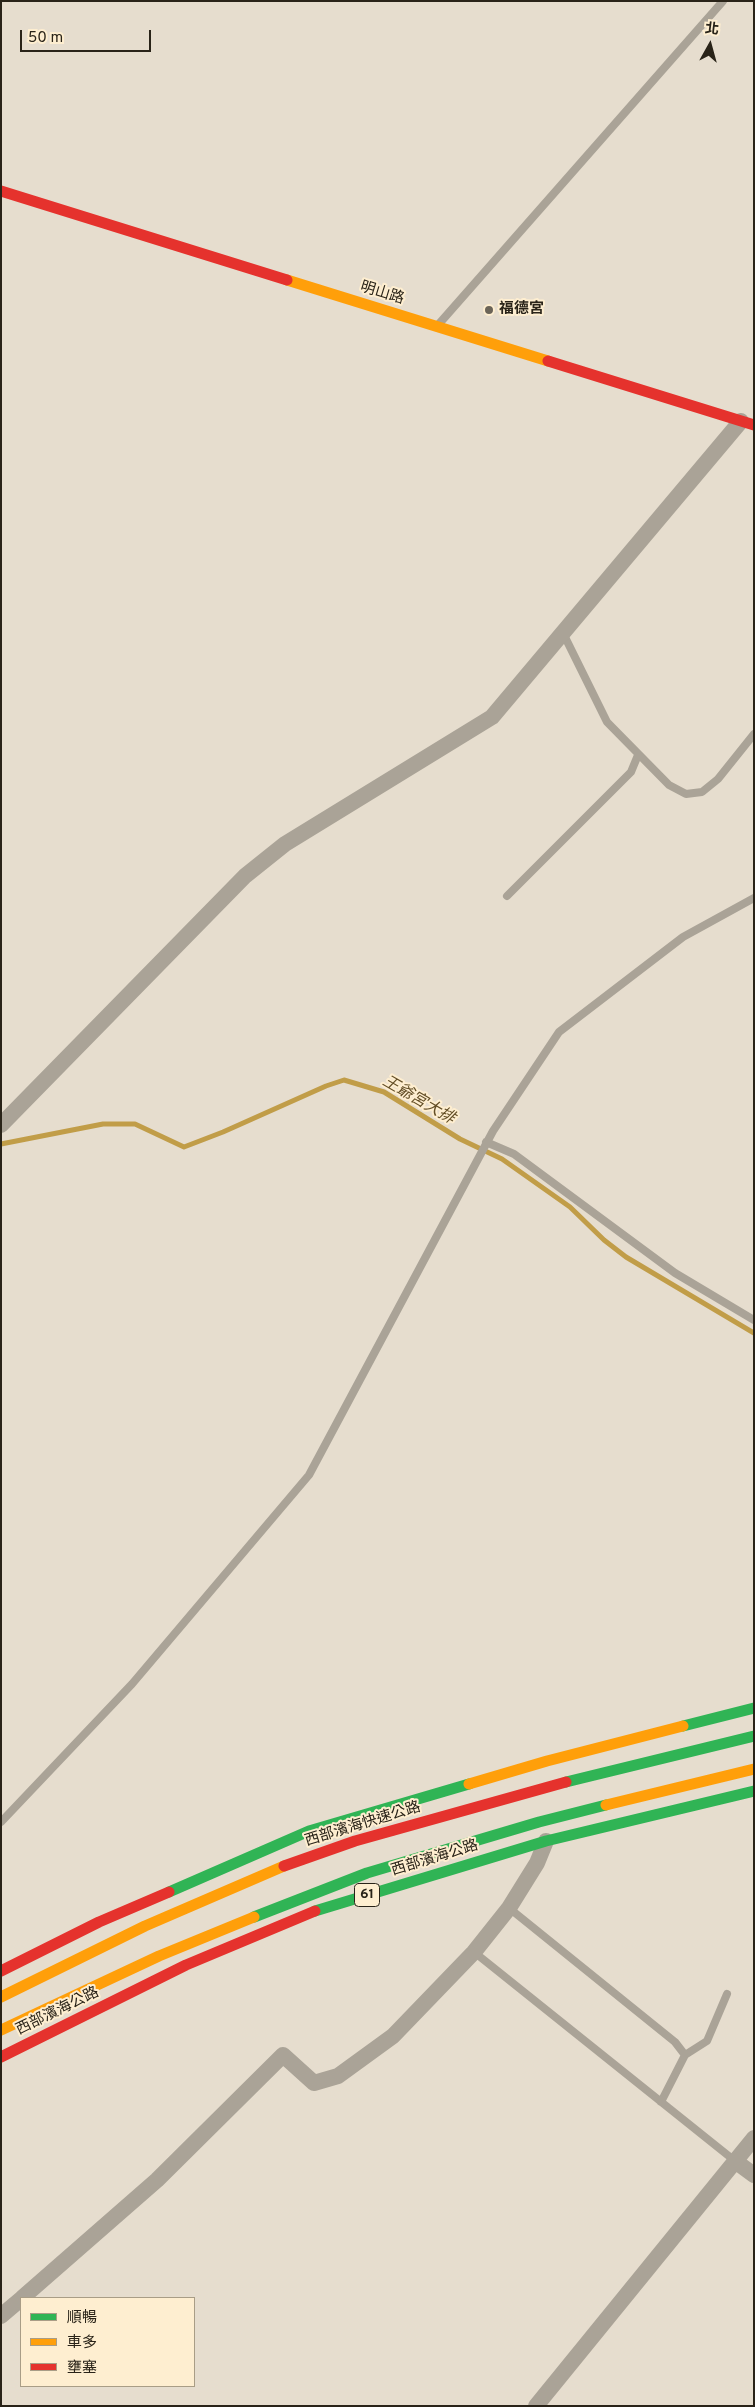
<!DOCTYPE html>
<html>
<head>
<meta charset="utf-8">
<style>
  body { margin:0 }
  #map { position:relative; width:755px; height:2407px; overflow:hidden; background:#e6ddce; font-family:Overpass,"Noto Sans TC",sans-serif }
  canvas { display:block }
  .frame { position:absolute; inset:0; border:2px solid #292318; pointer-events:none }
  .legend { position:absolute; left:20px; top:2297px; width:175px; height:90px; box-sizing:border-box; background:#feeed0; border:1px solid #a99d86; margin:0; padding:6px 9px; list-style:none; font-size:15px; color:#292318 }
  .legend li { display:flex; align-items:center; gap:10px; height:25px }
  .legend b { width:25px; border:1px solid #a99d86 }
  .north { position:absolute; left:685px; top:20px; width:50px; height:50px; -webkit-text-stroke:4px #feeed0; paint-order:stroke; rotate:7deg; font-size:14px; font-weight:700; line-height:20px; text-align:center; color:#292318 }
  .north::after { content:''; display:block; margin:auto; width:18px; height:22px; background:#292318; clip-path:polygon(50% 0,100% 100%,50% 72%,0 100%) }
  .scale { position:absolute; left:20px; top:30px; width:131px; height:22px; box-sizing:border-box; border:2px solid #292318; border-top:0; padding-left:6px; font-size:15px; line-height:18px; white-space:nowrap; color:#292318; -webkit-text-stroke:4px #feeed0; paint-order:stroke }
</style>
</head>
<body>
<div id="map">
<canvas width="755" height="2407"></canvas>
<div class="frame"></div>
<ul class="legend">
<li><b style="height:6px;background:#30b455"></b>順暢</li>
<li><b style="height:6px;background:#ff9f0a"></b>車多</li>
<li><b style="height:6px;background:#e5322d"></b>壅塞</li>
</ul>
<div class="north">北</div>
<div class="scale">50 m</div>
</div>
<script>
const ctx = document.querySelector('canvas').getContext('2d');
ctx.lineJoin = 'round';
function toPath(rows) {
  const path = new Path2D();
  for (const r of rows) {
    path.moveTo(r[0], r[1]);
    for (let i = 2; i < r.length; i += 2) path.lineTo(r[i], r[i + 1]);
  }
  return path;
}
function trace(path, color, width, dash) {
  ctx.strokeStyle = color;
  ctx.lineWidth = width;
  ctx.lineCap = dash ? 'butt' : 'round';
  ctx.setLineDash(dash || []);
  ctx.stroke(path);
}
function drawText(font, color, halo, rows, align = 'center') {
  ctx.font = font + ' Overpass,"Noto Sans TC",sans-serif';
  ctx.lineWidth = 4;
  ctx.setLineDash([]);
  ctx.textBaseline = 'middle';
  ctx.strokeStyle = halo;
  ctx.fillStyle = color;
  for (const [text, x, y, turn = 0] of rows) {
    ctx.save();
    ctx.translate(x, y);
    ctx.rotate((+turn || 0) * Math.PI / 180);
    ctx.textAlign = isNaN(turn) ? turn : align;
    if (halo) ctx.strokeText(text, 0, 0);
    ctx.fillText(text, 0, 0);
    ctx.restore();
  }
}
const stream = toPath([
  [1,1144,103,1124,135,1124,184,1147,223,1132,326,1086,344,1080,384,1092,460,1139,502,1159,570,1207,604,1240,626,1257,754,1333]
]);
const lane = toPath([
  [438,325,723,1],
  [563,633,607,722,669,785,686,794,702,792,718,779,754,734],
  [507,896,631,772,638,755],
  [486,1142,514,1154,675,1273,754,1320],
  [1,1822,132,1684,309,1475,493,1131,559,1032,683,937,754,898],
  [509,1908,675,2042,685,2055,707,2041,727,1994],
  [474,1952,735,2161],
  [661,2102,685,2055]
]);
const street = toPath([
  [1,1125,245,876,285,844,492,717,741,421],
  [735,2161,754,2175],
  [22,2298,157,2180,283,2055,314,2083,338,2076,393,2036,474,1952,509,1908,537,1863,546,1841],
  [1,2316,21,2299],
  [536,2406,754,2138]
]);
const fast = toPath([
  [683,1726,754,1708],
  [566,1782,754,1736],
  [169,1892,309,1831,469,1784],
  [315,1911,546,1841,754,1791],
  [254,1917,367,1873,539,1822,606,1805]
]);
const slow = toPath([
  [287,280,548,361],
  [469,1784,547,1761,683,1726],
  [606,1805,754,1769],
  [1,1997,145,1926,284,1866],
  [1,2030,159,1956,254,1917]
]);
const jam = toPath([
  [1,191,287,280],
  [548,361,754,425],
  [284,1866,355,1841,566,1782],
  [1,1971,99,1922,169,1892],
  [1,2057,186,1965,315,1911]
]);
const markers = [
  [489,310,5,"#6b6458"]
];
const shields = [
  [367,1895,25]
];
const shieldNames = [
  ["61",367,1895]
];
const streetNames = [
  ["明山路",382,294,17],
  ["西部濱海快速公路",363,1825,-17],
  ["西部濱海公路",435,1859,-17],
  ["西部濱海公路",58,2012,-26]
];
const poiNames = [
  ["福德宮",499,310]
];
const waterNames = [
  ["王爺宮大排",418,1101,30]
];
trace(stream, '#c19d48', 5);
trace(lane, '#aaa397', 8);
trace(street, '#aaa397', 16);
trace(fast, '#30b455', 11);
trace(slow, '#ff9f0a', 11);
trace(jam, '#e5322d', 11);
for (const [x, y, r, color] of markers) {
  const dot = new Path2D();
  dot.arc(x, y, r, 0, 2 * Math.PI);
  ctx.fillStyle = color;
  ctx.fill(dot);
  trace(dot, '#feeed0', 2);
}
for (const [x, y, w] of shields) {
  const box = new Path2D();
  box.roundRect(x - w / 2, y - 11.5, w, 23, 4);
  ctx.fillStyle = '#feeed0';
  ctx.fill(box);
  trace(box, '#292318', 1);
}
drawText('bold 14px', '#292318', null, shieldNames);
drawText('15px', '#292318', '#feeed0', streetNames);
drawText('bold 15px', '#292318', '#feeed0', poiNames, 'left');
drawText('italic 16px', '#634e26', '#feeed0', waterNames);
</script>
</body>
</html>
